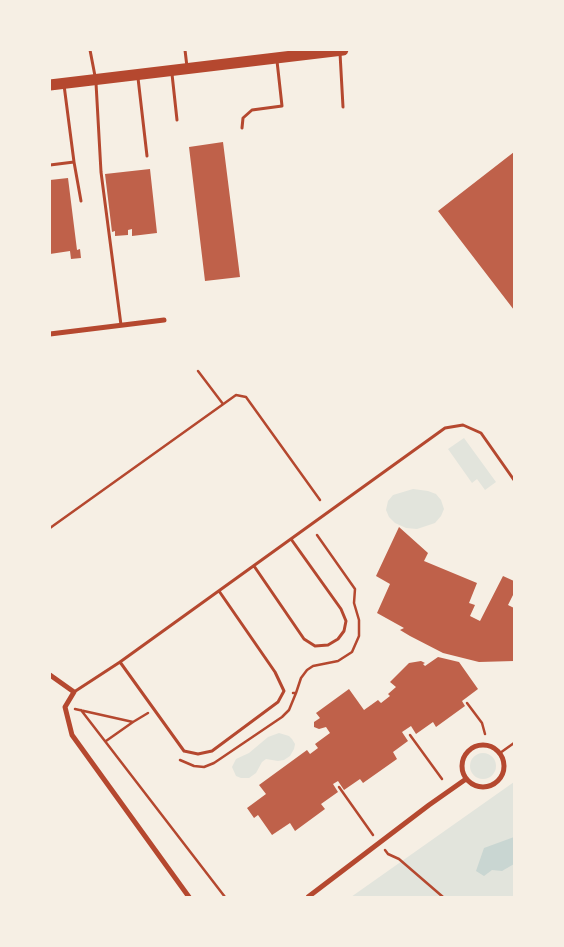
<!DOCTYPE html>
<html>
<head>
<meta charset="utf-8">
<style>
  body { margin:0 }
  #map { position:relative; width:564px; height:947px; overflow:hidden; background:#f6efe4; font-family:Merriweather,serif }
  canvas { display:block }
  .frame { position:absolute; inset:0; border:51px solid #f6efe4; pointer-events:none }
</style>
</head>
<body>
<div id="map">
<canvas width="564" height="947"></canvas>
<div class="frame"></div>
</div>
<script>
const ctx = document.querySelector('canvas').getContext('2d');
ctx.lineJoin = 'round';
function fill(path, color) {
  ctx.fillStyle = color;
  ctx.fill(path, 'evenodd');
}
function toPath(rows) {
  const path = new Path2D();
  for (const r of rows) {
    if (r.length === 3) {
      path.moveTo(r[0] + r[2], r[1]);
      path.arc(r[0], r[1], r[2], 0, 2 * Math.PI);
      continue;
    }
    path.moveTo(r[0], r[1]);
    for (let i = 2; i < r.length; i += 2) path.lineTo(r[i], r[i + 1]);
  }
  return path;
}
function trace(path, color, width, dash) {
  ctx.strokeStyle = color;
  ctx.lineWidth = width;
  ctx.lineCap = dash ? 'butt' : 'round';
  ctx.setLineDash(dash || []);
  ctx.stroke(path);
}
const green = toPath([
  [464,438,496,482,485,490,477,479,472,483,448,449],
  [413,489,428,491,436,494,441,500,444,509,441,516,435,523,417,529,406,528,395,523,389,517,386,510,388,501,393,495],
  [279,733,289,736,292,739,295,744,294,749,290,756,284,760,278,761,266,759,262,762,256,773,249,778,241,778,236,776,232,767,236,759,249,753,268,737],
  [483,766,13],
  [514,782,514,897,351,897]
]);
const water = toPath([
  [514,837,514,864,502,871,492,870,484,876,476,871,484,848]
]);
const building = toPath([
  [223,142,240,277,205,281,189,147],
  [514,152,514,310,438,211],
  [150,169,157,233,132,236,132,229,128,230,128,235,115,236,115,231,112,232,105,174],
  [68,178,77,250,80,249,81,258,71,259,70,251,50,254,50,180],
  [399,527,428,553,424,561,477,583,469,603,475,605,470,616,480,621,503,576,514,581,514,593,508,605,514,608,514,661,479,662,443,653,410,636,400,630,404,628,377,613,390,584,376,576],
  [438,657,459,662,478,689,462,701,465,706,436,727,433,722,416,734,411,726,402,732,408,741,393,752,397,759,363,783,360,779,344,790,338,781,333,784,338,792,321,804,325,809,295,831,290,823,272,835,258,815,254,818,247,808,266,794,259,785,307,750,310,754,318,748,315,744,330,733,326,727,319,729,314,727,314,722,320,718,316,713,349,689,364,710,378,700,381,703,390,696,388,694,396,687,390,682,409,663,421,661,425,663,423,664,425,666]
]);
const path = toPath([
  [198,371,223,404],
  [50,528,236,395,246,397,320,500],
  [293,693,296,693,301,678,307,670,313,666,338,661,352,652,359,636,359,620,354,603,355,589,317,535],
  [467,703,482,723,485,734],
  [75,709,133,722,148,713],
  [81,710,225,897],
  [410,735,442,779],
  [106,741,133,722],
  [500,753,514,743],
  [180,760,194,766,204,767,214,763,282,717,289,710,296,693],
  [339,787,373,835],
  [385,850,388,854,399,859,443,897]
]);
const service = toPath([
  [90,50,95,76],
  [185,50,187,67],
  [340,53,343,107],
  [172,74,177,120],
  [138,78,147,156],
  [96,83,101,172,121,325],
  [64,85,74,162,81,201],
  [242,128,243,118,252,110,282,106,277,61],
  [50,165,74,162],
  [254,566,304,639,315,646,328,645,338,639,344,631,346,621,341,609,291,539],
  [120,662,184,751,198,754,212,751,278,702,284,691,275,672,219,591],
  [74,692,120,662,445,428,463,425,481,433,514,480]
]);
const minor = toPath([
  [50,334,164,320],
  [50,675,74,692,65,707,72,735,189,897],
  [483,766,21],
  [308,897,429,805,466,779]
]);
const trunk = toPath([
  [50,85,343,50]
]);
fill(green, '#e2e4dc');
fill(water, '#c9d6d2');
fill(building, '#bf614a');
trace(path, '#b5482f', 2.5);
trace(service, '#b5482f', 3);
trace(minor, '#b5482f', 5);
trace(trunk, '#b5482f', 11);
</script>
</body>
</html>
